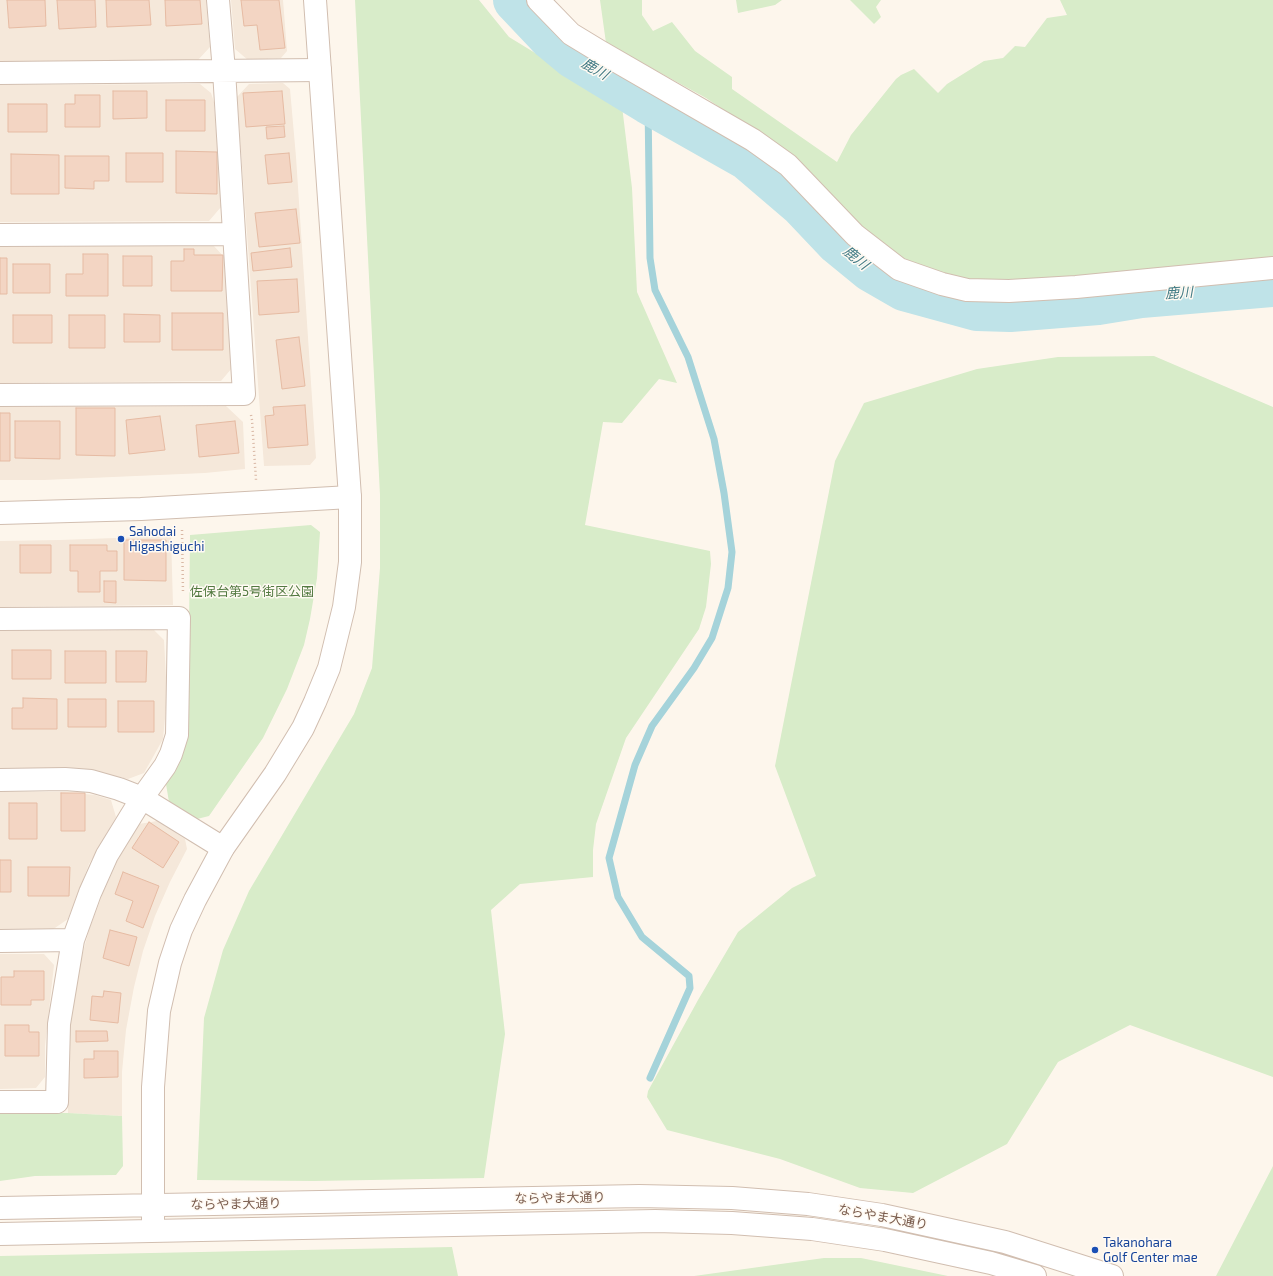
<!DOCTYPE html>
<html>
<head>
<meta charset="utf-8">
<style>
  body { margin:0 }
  canvas { display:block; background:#fdf6ec }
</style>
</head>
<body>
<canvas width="1273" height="1276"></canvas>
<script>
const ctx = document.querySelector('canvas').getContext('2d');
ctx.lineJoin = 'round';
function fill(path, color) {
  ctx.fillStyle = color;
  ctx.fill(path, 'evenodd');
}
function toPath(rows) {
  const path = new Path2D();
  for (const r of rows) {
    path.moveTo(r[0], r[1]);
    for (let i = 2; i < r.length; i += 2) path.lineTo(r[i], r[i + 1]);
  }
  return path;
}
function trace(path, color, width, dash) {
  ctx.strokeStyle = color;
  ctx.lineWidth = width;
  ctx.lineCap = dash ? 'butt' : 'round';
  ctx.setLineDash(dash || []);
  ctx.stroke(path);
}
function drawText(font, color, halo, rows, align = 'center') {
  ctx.font = font + ' "Exo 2","Noto Sans JP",sans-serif';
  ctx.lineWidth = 3;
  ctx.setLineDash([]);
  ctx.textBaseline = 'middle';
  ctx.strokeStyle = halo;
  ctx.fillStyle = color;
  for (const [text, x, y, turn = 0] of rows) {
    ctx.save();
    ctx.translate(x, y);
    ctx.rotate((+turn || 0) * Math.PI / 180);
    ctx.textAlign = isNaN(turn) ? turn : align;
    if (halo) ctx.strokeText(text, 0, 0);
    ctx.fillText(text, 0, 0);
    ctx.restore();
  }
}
const residential = toPath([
  [0,0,206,0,210,47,198,60,0,62],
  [231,0,283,0,287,51,281,58,248,60,235,49],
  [283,83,290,89,296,157,316,458,310,465,264,466,237,97,249,84],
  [200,84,211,93,214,102,221,207,209,221,0,222,0,85],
  [213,245,225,258,232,368,221,381,0,383,0,247],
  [226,406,243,422,245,469,205,473,44,480,0,480,0,407],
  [171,536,173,605,0,607,0,541,60,540],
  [154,630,164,640,167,697,163,739,144,773,128,779,77,768,0,768,0,631],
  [0,792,64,792,95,795,111,800,116,817,89,864,68,919,52,930,0,930],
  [157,821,185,839,187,849,170,882,155,916,143,951,134,987,126,1030,122,1072,122,1116,68,1113,67,1076,68,1040,72,1003,79,967,89,930,103,893,119,858,139,824],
  [0,954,44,954,54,965,45,1046,45,1077,36,1088,0,1089]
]);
const green = toPath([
  [355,0,479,0,509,37,622,106,632,188,637,292,677,383,659,379,622,423,603,422,585,525,710,551,711,564,706,607,699,629,626,738,596,824,593,850,593,877,520,884,491,910,505,1034,484,1178,314,1181,197,1180,204,1018,223,950,249,891,354,714,372,668,380,568,380,495],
  [600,0,642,0,642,15,653,31,672,22,695,51,732,77,732,89,837,162,851,135,896,79,901,75,914,69,938,93,947,84,984,61,1003,58,1015,46,1025,47,1047,18,1067,15,1060,0,1273,0,1273,258,1027,284,963,284,891,256,771,142,706,98,606,43],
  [736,0,782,0,775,5,738,13],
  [850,0,881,0,876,7,881,17,874,24],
  [1154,356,1273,407,1273,1077,1130,1025,1058,1062,1007,1144,913,1193,860,1188,780,1159,667,1130,647,1097,648,1091,698,1000,738,932,792,888,816,876,775,766,835,461,864,403,977,369,1058,357],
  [311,525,320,532,317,578,310,619,304,645,287,689,263,738,209,816,197,819,169,802,166,784,177,766,188,734,190,535],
  [0,1113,68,1113,122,1116,123,1166,116,1175,35,1176,0,1181],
  [1273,1166,1273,1276,1216,1276],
  [452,1247,458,1276,0,1276,0,1256],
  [824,1258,861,1258,948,1276,694,1276]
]);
const stream = toPath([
  [648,102,650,258,655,290,688,357,714,439,724,493,732,552,728,588,712,638,694,668,652,726,635,765,609,858,618,897,642,937,689,976,690,988,650,1078]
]);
const river = toPath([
  [515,0,551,38,574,57,648,102,747,158,802,205,838,243,871,270,904,289,977,309,1010,310,1098,303,1141,296,1273,285]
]);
const building = toPath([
  [7,0,45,0,46,26,9,28,7,0],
  [57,0,95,0,96,27,59,29,57,0],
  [106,0,149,0,151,25,107,27,106,0],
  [165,0,200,0,202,24,166,26,165,0],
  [241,0,279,0,285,48,260,50,257,25,244,26,241,0],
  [113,91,147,91,147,118,113,119,113,91],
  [282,91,285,124,246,127,243,93,282,91],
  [75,95,100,95,100,127,65,127,65,104,75,104,75,95],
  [166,100,205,100,205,131,166,131,166,100],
  [8,104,47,104,47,132,8,132,8,104],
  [284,126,285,137,267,139,266,127,284,126],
  [176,151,217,152,217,194,176,193,176,151],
  [126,153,163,153,163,182,126,182,126,153],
  [289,153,292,182,268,184,265,155,289,153],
  [11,154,59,155,59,194,11,194,11,154],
  [65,156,109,156,109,181,94,181,94,189,65,188,65,156],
  [296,209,300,243,259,247,255,213,296,209],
  [290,248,292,267,253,271,251,253,290,248],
  [184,249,194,249,194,255,223,255,222,291,171,291,171,261,184,261,184,249],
  [83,254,108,254,108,296,66,296,66,274,83,274,83,254],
  [123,256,152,256,152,286,123,286,123,256],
  [0,258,7,258,7,294,0,294,0,258],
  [13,264,50,264,50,293,13,293,13,264],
  [297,279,299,312,259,315,257,281,297,279],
  [172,313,223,313,223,350,172,350,172,313],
  [124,314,160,315,160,342,124,342,124,314],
  [13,315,52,315,52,343,13,343,13,315],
  [69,315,105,315,105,348,69,348,69,315],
  [299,337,305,386,282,389,276,340,299,337],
  [305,405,308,445,268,448,265,416,274,415,273,407,305,405],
  [76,408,115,408,115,456,76,455,76,408],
  [0,413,10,413,10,461,0,461,0,413],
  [160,416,165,450,129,454,126,420,160,416],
  [15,421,60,421,60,459,15,458,15,421],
  [235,421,239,453,199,457,196,425,235,421],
  [124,540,166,540,166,581,124,580,124,540],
  [20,545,51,545,51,573,20,573,20,545],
  [70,545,107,545,107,551,117,551,117,571,100,571,100,592,78,592,78,571,70,571,70,545],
  [104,581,116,581,116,603,104,602,104,581],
  [12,650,51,650,51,679,12,679,12,650],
  [65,651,106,651,106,683,65,683,65,651],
  [116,651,147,651,146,682,116,682,116,651],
  [23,698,57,699,57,729,12,729,12,708,23,708,23,698],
  [68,699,106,699,106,727,68,727,68,699],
  [118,701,154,701,154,732,118,732,118,701],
  [61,793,85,793,85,831,61,831,61,793],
  [9,803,37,803,37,839,9,839,9,803],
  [149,822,179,842,163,868,132,848,149,822],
  [0,860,11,860,11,892,0,892,0,860],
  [28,867,70,867,69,896,28,896,28,867],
  [123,872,159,886,143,928,126,921,133,901,115,894,123,872],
  [110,930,137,937,129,966,103,958,110,930],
  [14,971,44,971,44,1000,31,1000,31,1005,1,1005,1,977,14,977,14,971],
  [104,991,121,993,118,1023,90,1020,92,996,103,997,104,991],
  [5,1025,29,1025,29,1032,39,1032,39,1056,5,1056,5,1025],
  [76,1031,107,1031,108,1041,76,1042,76,1031],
  [94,1051,118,1051,118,1077,84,1078,84,1059,94,1059,94,1051]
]);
const path = toPath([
  [251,415,252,420,256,480],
  [182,530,183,594]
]);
const minor = toPath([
  [538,0,571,34,599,51,753,140,788,165,855,235,899,269,942,284,967,290,1009,291,1076,287,1273,268],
  [0,73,320,70],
  [0,235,234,234],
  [0,395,244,394,224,71,218,0],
  [0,513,141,509,350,497],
  [0,619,179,618,177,735,171,754,165,766,142,798,107,855,90,893,73,940,59,1024,57,1102,0,1102],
  [0,780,65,779,91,781,119,789,142,798,223,848],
  [0,941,73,940]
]);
const tertiary = toPath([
  [0,1208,639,1196,732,1198,808,1204,882,1215,1005,1242,1112,1276],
  [153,1231,153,1087,159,1011,170,963,181,930,195,900,223,848,275,774,303,728,315,702,329,668,344,607,350,562,350,497,315,0],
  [0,1234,655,1221,732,1223,812,1229,885,1240,991,1263,1035,1276]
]);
const markers = [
  [121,539,4,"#1a4fb4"],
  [1095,1250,4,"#1a4fb4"]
];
const transitNames = [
  ["Sahodai",129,532],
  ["Higashiguchi",129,547],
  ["Takanohara",1103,1243],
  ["Golf Center mae",1103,1258]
];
const parkNames = [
  ["佐保台第5号街区公園",252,592]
];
const streetNames = [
  ["ならやま大通り",560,1198,-1],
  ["ならやま大通り",236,1204,-1],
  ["ならやま大通り",883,1217,10]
];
const waterNames = [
  ["鹿川",595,69,30],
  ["鹿川",856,258,39],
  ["鹿川",1179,293,-4]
];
fill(residential, '#f5e8da');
fill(green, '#d8ecc9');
trace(stream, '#a5d3da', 7);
trace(river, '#bfe3e8', 44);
fill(building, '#f3d5c3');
trace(building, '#e6bba3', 1);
trace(minor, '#d1beb0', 24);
trace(tertiary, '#d1beb0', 24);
trace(path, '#d9b8a5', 2.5, [1, 3]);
trace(minor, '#fff', 22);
trace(tertiary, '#fff', 22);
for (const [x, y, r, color] of markers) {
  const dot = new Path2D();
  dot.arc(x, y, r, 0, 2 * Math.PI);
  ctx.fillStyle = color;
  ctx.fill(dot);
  trace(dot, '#fffaf3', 1.5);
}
drawText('13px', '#164399', '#fffaf3', transitNames, 'left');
drawText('13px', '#537a41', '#fffaf3', parkNames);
drawText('13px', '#7a5c4d', '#fffaf3', streetNames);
drawText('italic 14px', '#437c86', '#fffaf3', waterNames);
</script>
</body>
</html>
